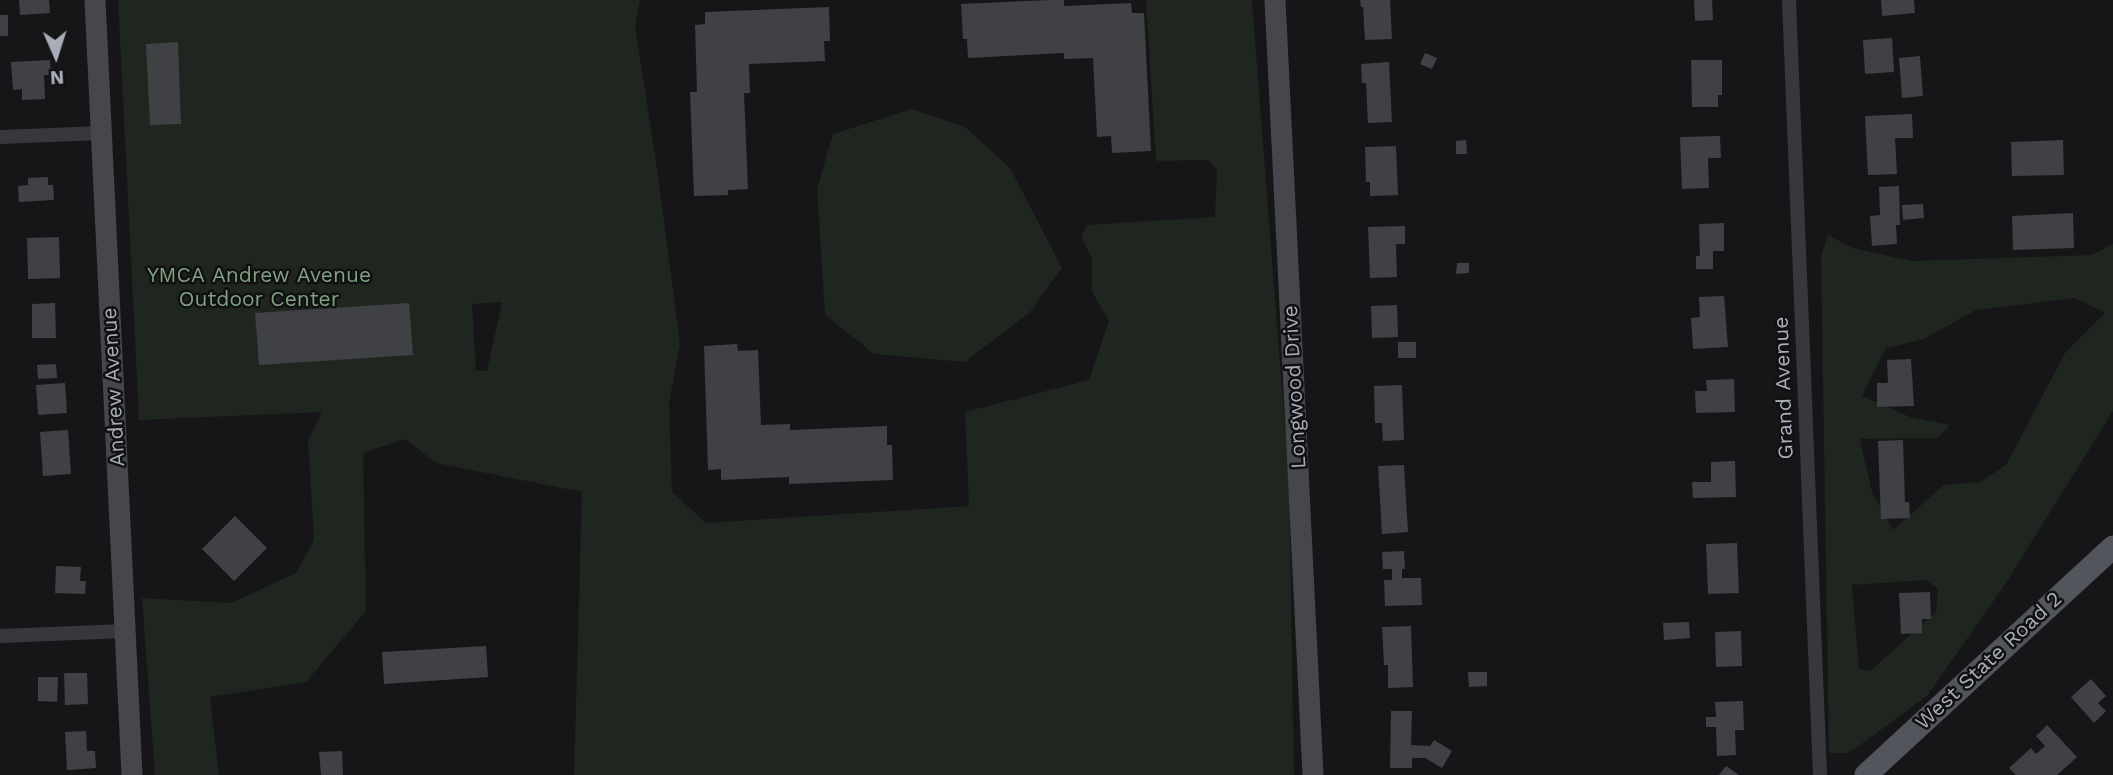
<!DOCTYPE html>
<html>
<head>
<meta charset="utf-8">
<style>
  body { margin:0 }
  #map { position:relative; width:2113px; height:775px; overflow:hidden; background:#161618; font-family:"Work Sans",sans-serif }
  canvas { display:block }
  .north { position:absolute; left:21px; top:21px; width:70px; height:70px; -webkit-text-stroke:5px #111113; paint-order:stroke; rotate:177deg; font-size:19px; font-weight:700; line-height:28px; text-align:center; color:#a8adb8 }
  .north::after { content:''; display:block; margin:auto; width:24px; height:32px; background:#a8adb8; clip-path:polygon(50% 0,100% 100%,50% 72%,0 100%) }
</style>
</head>
<body>
<div id="map">
<canvas width="2113" height="775"></canvas>
<div class="north">N</div>
</div>
<script>
const ctx = document.querySelector('canvas').getContext('2d');
ctx.lineJoin = 'round';
function fill(path, color) {
  ctx.fillStyle = color;
  ctx.fill(path, 'evenodd');
}
function toPath(rows) {
  const path = new Path2D();
  for (const r of rows) {
    path.moveTo(r[0], r[1]);
    for (let i = 2; i < r.length; i += 2) path.lineTo(r[i], r[i + 1]);
  }
  return path;
}
function trace(path, color, width, dash) {
  ctx.strokeStyle = color;
  ctx.lineWidth = width;
  ctx.lineCap = dash ? 'butt' : 'round';
  ctx.setLineDash(dash || []);
  ctx.stroke(path);
}
function drawText(font, color, halo, rows, align = 'center') {
  ctx.font = font + ' "Work Sans",sans-serif';
  ctx.lineWidth = 5;
  ctx.setLineDash([]);
  ctx.textBaseline = 'middle';
  ctx.strokeStyle = halo;
  ctx.fillStyle = color;
  for (const [text, x, y, turn = 0] of rows) {
    ctx.save();
    ctx.translate(x, y);
    ctx.rotate((+turn || 0) * Math.PI / 180);
    ctx.textAlign = isNaN(turn) ? turn : align;
    if (halo) ctx.strokeText(text, 0, 0);
    ctx.fillText(text, 0, 0);
    ctx.restore();
  }
}
const green = toPath([
  [118,0,640,0,635,26,658,175,680,344,669,403,672,492,706,523,969,506,965,412,1089,380,1109,321,1092,292,1092,259,1081,237,1087,225,1215,217,1217,170,1208,160,1156,161,1146,0,1252,0,1289,481,1294,775,574,775,582,492,436,463,405,439,363,453,366,611,306,682,210,697,219,775,155,775,142,598,231,603,296,573,314,540,308,440,322,412,139,420],
  [502,302,487,371,476,371,472,304],
  [911,109,965,127,1010,168,1062,268,1030,312,965,362,874,354,825,315,817,189,833,134],
  [1828,235,1853,248,1912,261,2092,255,2113,244,2113,411,2006,583,1927,696,1849,753,1829,753,1821,257],
  [2075,298,2105,313,2065,353,2006,465,1980,482,1944,485,1893,530,1872,492,1860,439,1938,438,1950,425,1910,417,1862,396,1886,348,1924,339,1976,310],
  [1926,580,1938,589,1936,612,1870,671,1859,669,1852,585]
]);
const building = toPath([
  [19,0,49,0,50,13,20,15],
  [1049,0,1064,0,1064,6,1131,3,1132,13,1144,13,1151,151,1112,153,1111,136,1097,137,1093,58,1064,59,1064,53,968,58,967,39,963,39,961,4],
  [1360,0,1390,0,1392,39,1365,40,1363,7,1361,7],
  [1694,0,1712,0,1713,20,1695,21],
  [1881,0,1914,0,1915,13,1882,16],
  [829,7,830,41,824,41,825,61,749,64,750,93,744,93,748,189,728,190,728,195,694,196,690,92,697,92,695,25,705,24,705,12],
  [0,15,8,15,8,36,0,36],
  [1892,38,1894,72,1865,74,1863,40],
  [178,42,181,124,150,125,146,44],
  [1425,53,1437,58,1432,69,1420,64],
  [1920,56,1923,96,1902,98,1899,58],
  [50,60,51,75,44,75,45,99,22,100,22,89,13,90,11,62],
  [1691,60,1722,60,1722,95,1718,95,1718,107,1692,107],
  [1389,62,1392,122,1368,123,1366,83,1362,83,1361,64],
  [1912,114,1913,138,1895,138,1897,174,1868,175,1865,116],
  [1720,136,1721,158,1708,158,1709,188,1682,189,1680,137],
  [1466,140,1467,154,1456,154,1456,141],
  [2063,140,2064,175,2012,176,2011,142],
  [1396,146,1398,195,1370,196,1370,182,1366,182,1365,147],
  [48,177,48,185,53,185,54,200,19,202,18,186,28,185,28,178],
  [1899,186,1900,225,1896,225,1897,244,1872,246,1870,216,1880,215,1879,187],
  [1923,204,1924,218,1903,220,1902,205],
  [2073,213,2074,248,2013,250,2012,216],
  [1724,223,1724,251,1713,251,1713,269,1696,269,1696,256,1700,256,1699,224],
  [1405,226,1405,244,1396,244,1397,277,1370,278,1368,227],
  [59,237,60,278,28,279,27,238],
  [1457,263,1469,263,1469,273,1456,274],
  [1724,296,1728,347,1693,349,1691,318,1700,317,1699,297],
  [55,303,56,338,32,338,32,304],
  [409,303,413,355,259,365,255,313],
  [1397,305,1398,337,1372,338,1371,306],
  [1398,342,1416,342,1416,358,1398,358],
  [737,344,738,351,758,350,761,425,790,424,790,430,887,426,887,445,892,445,893,480,789,484,789,477,721,480,721,469,708,470,704,346],
  [1911,359,1914,406,1877,407,1877,383,1888,383,1887,360],
  [56,364,57,378,38,379,37,365],
  [1734,379,1735,412,1696,413,1695,391,1707,391,1706,380],
  [65,383,67,413,38,415,36,385],
  [1402,385,1404,440,1383,441,1382,423,1375,423,1374,386],
  [68,430,71,474,43,476,40,432],
  [1903,440,1905,502,1909,502,1910,518,1881,519,1878,441],
  [1735,461,1736,497,1693,498,1692,482,1711,482,1711,462],
  [1404,465,1408,532,1382,534,1378,466],
  [235,516,267,548,234,581,202,549],
  [1737,543,1739,593,1708,594,1706,544],
  [1404,551,1405,569,1402,569,1402,578,1421,578,1422,605,1385,606,1384,580,1392,580,1392,569,1383,569,1382,552],
  [56,566,81,567,80,581,86,581,85,594,55,593],
  [1930,592,1931,619,1922,619,1922,633,1901,634,1899,593],
  [1689,622,1690,638,1664,640,1663,623],
  [1411,626,1413,687,1388,688,1388,665,1384,665,1382,627],
  [1741,631,1742,666,1716,667,1715,632],
  [486,646,488,677,384,684,382,652],
  [1468,672,1487,672,1487,686,1469,687],
  [64,673,87,673,88,704,65,705],
  [38,677,58,677,57,702,38,701],
  [2091,679,2106,696,2098,703,2106,711,2094,723,2071,697],
  [1743,701,1744,730,1735,730,1736,755,1717,756,1716,727,1706,727,1706,717,1716,717,1715,702],
  [1391,711,1412,711,1411,745,1430,746,1434,740,1452,751,1442,768,1425,758,1412,758,1412,768,1390,768],
  [2047,725,2077,757,2057,775,2016,775,2009,768,2031,748,2036,754,2045,746,2036,736],
  [86,731,87,751,95,751,96,768,67,770,65,732],
  [342,751,343,775,321,775,319,752],
  [1726,766,1739,775,1719,775]
]);
const street = toPath([
  [1789,0,1820,775],
  [0,137,101,133],
  [0,636,125,631]
]);
const secondary = toPath([
  [95,0,132,775],
  [1275,0,1313,775]
]);
const primary = toPath([
  [1866,775,2113,547]
]);
const parkNames = [
  ["YMCA Andrew Avenue",259,276],
  ["Outdoor Center",259,300]
];
const streetNames = [
  ["Andrew Avenue",114,387,-93],
  ["Longwood Drive",1295,387,-93],
  ["Grand Avenue",1784,388,-92],
  ["West State Road 2",1989,661,-43]
];
fill(green, '#1e261f');
fill(building, '#404145');
trace(street, '#37383d', 14);
trace(secondary, '#45474d', 21);
trace(primary, '#53555c', 23);
drawText('21px', '#7fa381', '#111113', parkNames);
drawText('21px', '#a8adb8', '#111113', streetNames);
</script>
</body>
</html>
